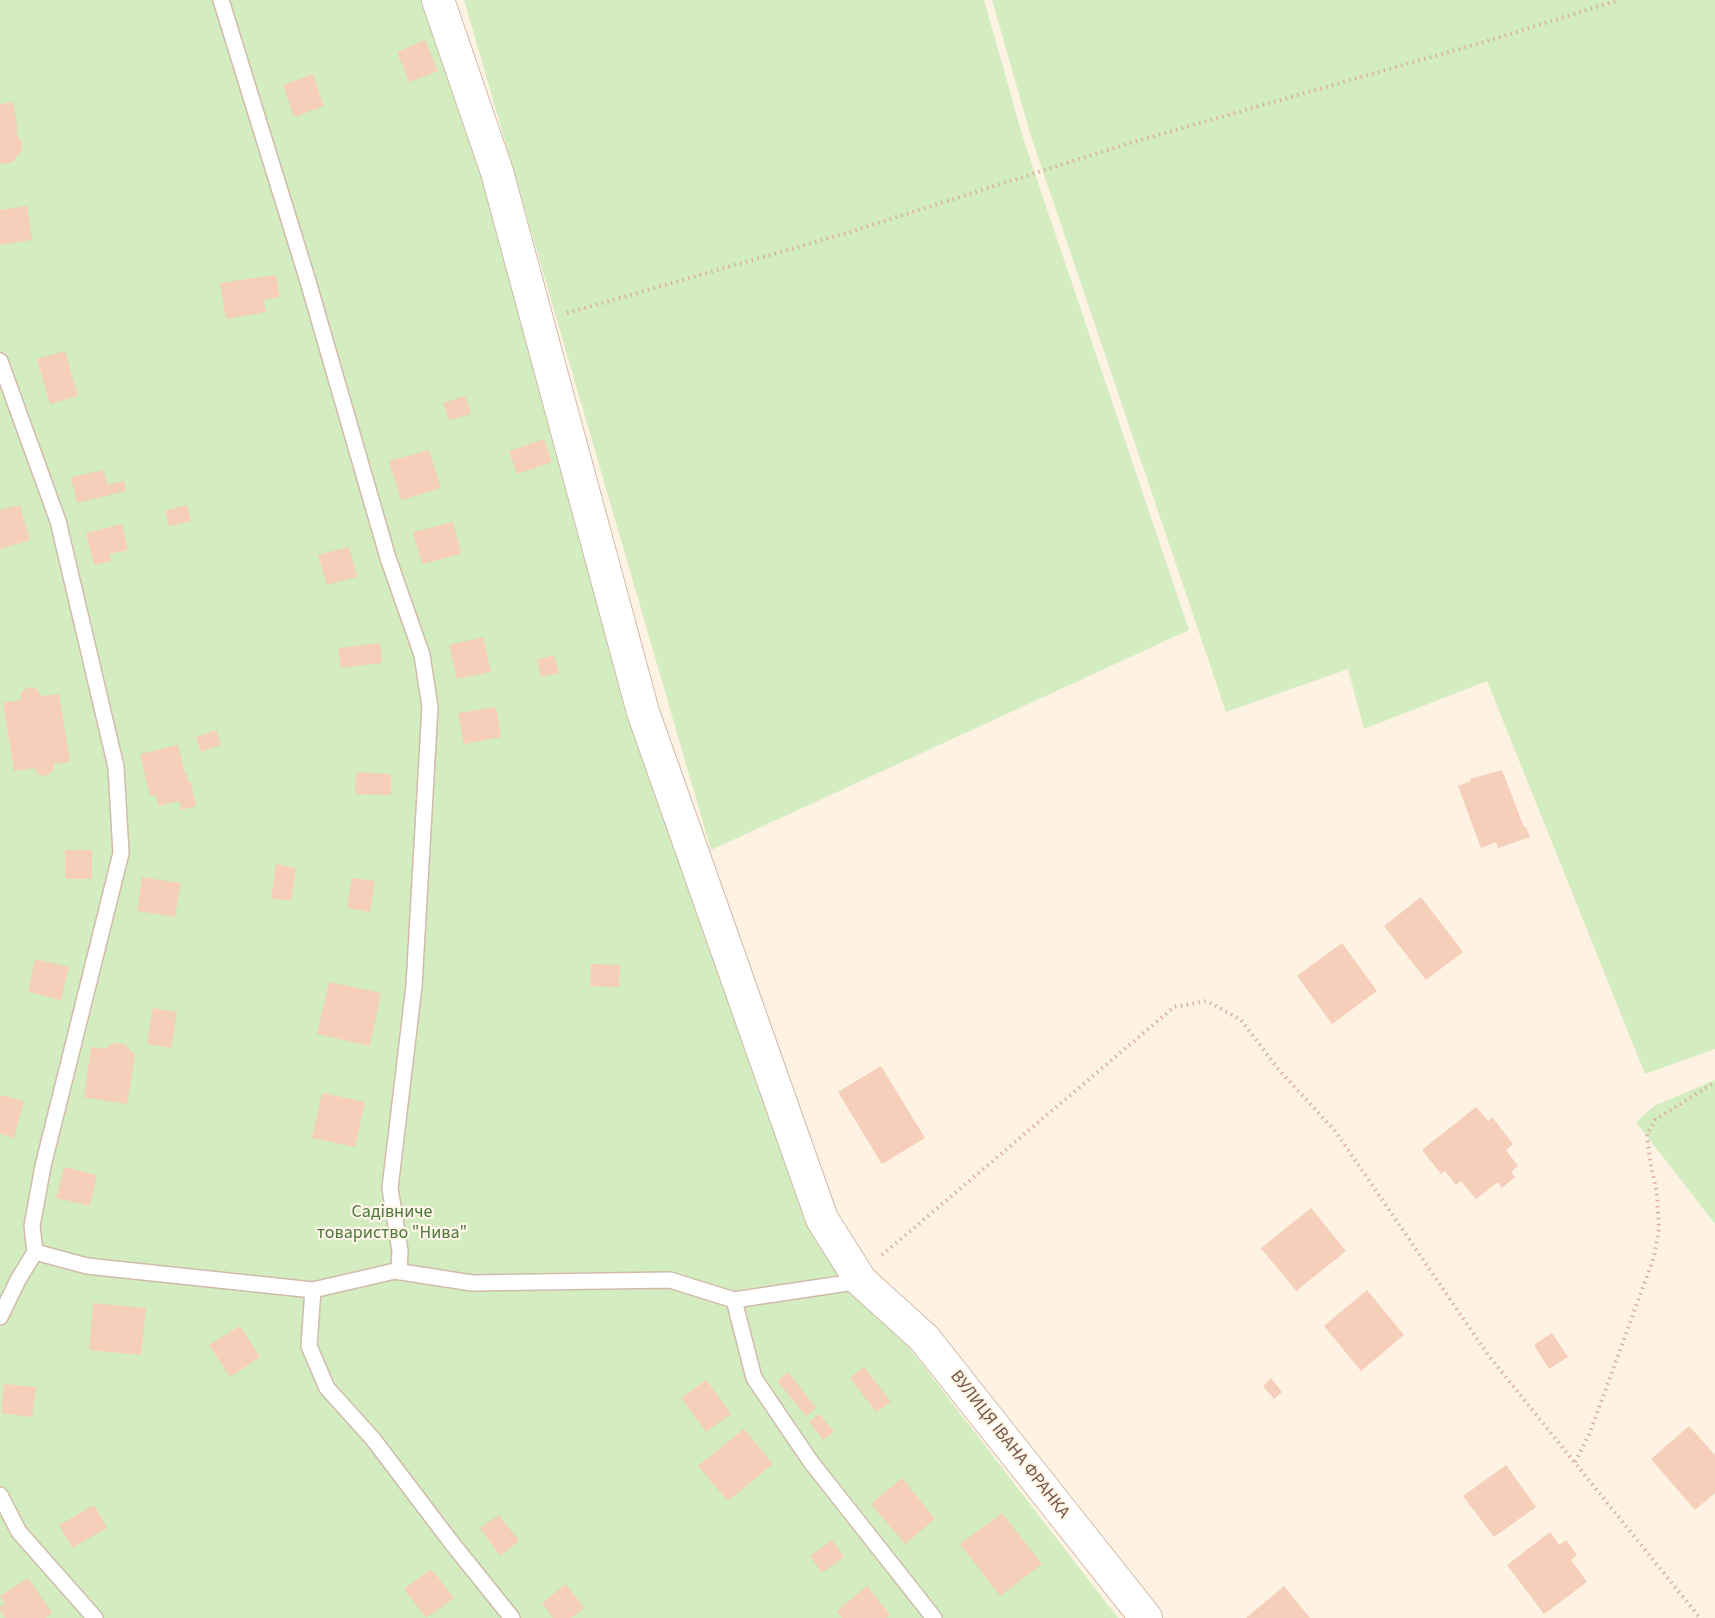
<!DOCTYPE html>
<html>
<head>
<meta charset="utf-8">
<style>
  body { margin:0 }
  canvas { display:block; background:#fef2e3 }
</style>
</head>
<body>
<canvas width="1715" height="1618"></canvas>
<script>
const ctx = document.querySelector('canvas').getContext('2d');
ctx.lineJoin = 'round';
function fill(path, color) {
  ctx.fillStyle = color;
  ctx.fill(path, 'evenodd');
}
function toPath(rows) {
  const path = new Path2D();
  for (const r of rows) {
    path.moveTo(r[0], r[1]);
    for (let i = 2; i < r.length; i += 2) path.lineTo(r[i], r[i + 1]);
  }
  return path;
}
function trace(path, color, width, dash) {
  ctx.strokeStyle = color;
  ctx.lineWidth = width;
  ctx.lineCap = dash ? 'butt' : 'round';
  ctx.setLineDash(dash || []);
  ctx.stroke(path);
}
function drawText(font, color, halo, rows, align = 'center') {
  ctx.font = font + ' "Source Sans 3",sans-serif';
  ctx.lineWidth = 4.5;
  ctx.setLineDash([]);
  ctx.textBaseline = 'middle';
  ctx.strokeStyle = halo;
  ctx.fillStyle = color;
  for (const [text, x, y, turn = 0] of rows) {
    ctx.save();
    ctx.translate(x, y);
    ctx.rotate((+turn || 0) * Math.PI / 180);
    ctx.textAlign = isNaN(turn) ? turn : align;
    if (halo) ctx.strokeText(text, 0, 0);
    ctx.fillText(text, 0, 0);
    ctx.restore();
  }
}
const green = toPath([
  [0,0,433,0,538,372,740,1037,809,1225,919,1360,1118,1618,0,1618],
  [464,0,984,0,1023,138,1189,630,711,850],
  [992,0,1715,0,1715,1049,1645,1074,1487,681,1364,729,1348,669,1226,712,1030,133],
  [1715,1080,1715,1224,1636,1122,1654,1106]
]);
const building = toPath([
  [425,40,438,71,409,82,397,52],
  [313,74,324,106,294,117,283,85],
  [13,102,18,132,16,133,22,143,22,150,14,161,7,164,0,163,0,104],
  [27,206,32,240,0,245,0,210],
  [276,275,280,297,264,300,266,312,226,319,220,283],
  [65,351,78,396,50,404,37,359],
  [465,396,471,414,449,420,443,403],
  [544,439,552,462,517,474,509,451],
  [429,450,441,488,401,500,389,461],
  [104,470,107,485,124,481,126,491,77,503,71,477],
  [20,505,30,540,0,549,0,510],
  [187,505,191,521,169,526,165,511],
  [453,522,461,554,422,564,413,532],
  [122,524,128,550,109,554,111,561,94,565,86,533],
  [349,547,357,577,327,585,318,555],
  [483,637,491,672,457,679,449,645],
  [380,643,382,663,341,668,338,648],
  [554,655,559,673,541,677,537,660],
  [29,687,37,689,41,696,59,694,70,762,54,764,53,771,46,776,38,774,34,768,14,771,3,703,21,700,21,692],
  [496,707,501,737,464,744,458,713],
  [216,730,221,745,201,752,196,737],
  [178,745,185,774,187,774,188,782,191,782,196,806,181,810,179,801,158,806,156,795,150,796,140,754],
  [1502,770,1524,827,1526,827,1530,837,1498,848,1496,842,1481,848,1458,786,1471,781,1470,779],
  [356,772,391,774,391,795,355,794],
  [65,850,92,850,92,879,65,879],
  [276,864,296,868,291,901,271,898],
  [142,877,181,883,175,917,137,911],
  [352,878,375,881,370,912,347,908],
  [1421,897,1463,952,1426,980,1384,926],
  [1342,943,1377,991,1332,1024,1297,976],
  [35,959,69,967,61,1000,28,992],
  [591,964,620,965,619,987,590,986],
  [329,982,381,993,370,1046,317,1034],
  [153,1008,177,1012,171,1048,147,1044],
  [113,1043,125,1044,132,1053,135,1054,127,1104,84,1097,91,1047,105,1049],
  [881,1066,925,1138,882,1164,838,1092],
  [322,1093,365,1102,355,1147,312,1138],
  [0,1095,24,1101,14,1138,0,1134],
  [1476,1107,1488,1121,1492,1117,1513,1144,1506,1150,1518,1166,1511,1172,1515,1177,1502,1188,1498,1182,1476,1199,1461,1181,1456,1185,1445,1171,1441,1174,1422,1150],
  [64,1167,97,1175,90,1206,56,1198],
  [1311,1208,1346,1251,1296,1291,1261,1248],
  [1367,1290,1404,1335,1361,1371,1324,1326],
  [93,1303,146,1308,141,1355,89,1350],
  [240,1326,260,1357,230,1377,209,1345],
  [1552,1333,1568,1357,1549,1369,1534,1345],
  [864,1367,891,1402,876,1412,850,1378],
  [788,1372,816,1408,806,1416,777,1381],
  [1271,1378,1282,1392,1274,1399,1263,1386],
  [706,1380,731,1414,706,1432,681,1398],
  [4,1384,36,1387,32,1417,1,1413],
  [819,1414,834,1432,823,1440,809,1422],
  [1689,1426,1715,1455,1715,1493,1695,1510,1651,1459],
  [744,1429,773,1464,728,1501,698,1466],
  [1506,1465,1536,1507,1494,1537,1463,1496],
  [902,1478,935,1519,905,1544,871,1504],
  [94,1505,107,1528,72,1548,59,1525],
  [1002,1513,1042,1564,1000,1596,960,1544],
  [499,1515,519,1541,500,1556,480,1528],
  [1550,1532,1559,1545,1566,1540,1577,1555,1571,1560,1587,1582,1544,1614,1507,1565],
  [832,1540,844,1557,822,1573,810,1556],
  [431,1569,454,1598,426,1618,404,1589],
  [28,1578,52,1613,46,1618,5,1618,0,1611,0,1607,5,1604,0,1596],
  [566,1584,584,1608,571,1618,553,1618,542,1603],
  [867,1586,890,1615,887,1618,842,1618,837,1611],
  [1284,1586,1310,1618,1246,1618]
]);
const path = toPath([
  [567,313,840,235,1130,143,1484,42,1619,0],
  [882,1255,1174,1007,1207,1001,1241,1020,1279,1070,1336,1132,1488,1355,1700,1618],
  [1575,1462,1589,1435,1654,1257,1659,1228,1657,1193,1650,1161,1647,1134,1655,1120,1715,1082]
]);
const lane = toPath([
  [221,0,307,278,388,558,422,655,430,707,414,986,390,1188,400,1251,399,1272],
  [0,361,58,521,116,767,121,853,43,1166,32,1226,35,1252,18,1280,0,1317],
  [35,1252,87,1266,313,1290,395,1271,472,1283,670,1280,734,1300,861,1281],
  [313,1290,309,1346,327,1388,373,1439,451,1542,512,1618],
  [734,1300,754,1378,811,1462,934,1618],
  [0,1495,19,1532,95,1618]
]);
const street = toPath([
  [438,0,497,172,643,712,822,1219,861,1281,924,1338,1146,1618]
]);
const parkNames = [
  ["Садівниче",392,1213],
  ["товариство \"Нива\"",392,1234]
];
const streetNames = [
  ["ВУЛИЦЯ ІВАНА ФРАНКА",1009,1445,52]
];
fill(green, '#d3ecc0');
fill(building, '#f5cfb9');
trace(lane, '#d1bbab', 18);
trace(street, '#d1bbab', 34);
trace(path, '#dab29c', 4, [1.5, 4.5]);
trace(lane, '#fff', 15);
trace(street, '#fff', 32);
drawText('18px', '#4f783c', '#fff6ea', parkNames);
drawText('18px', '#775747', '#fff6ea', streetNames);
</script>
</body>
</html>
